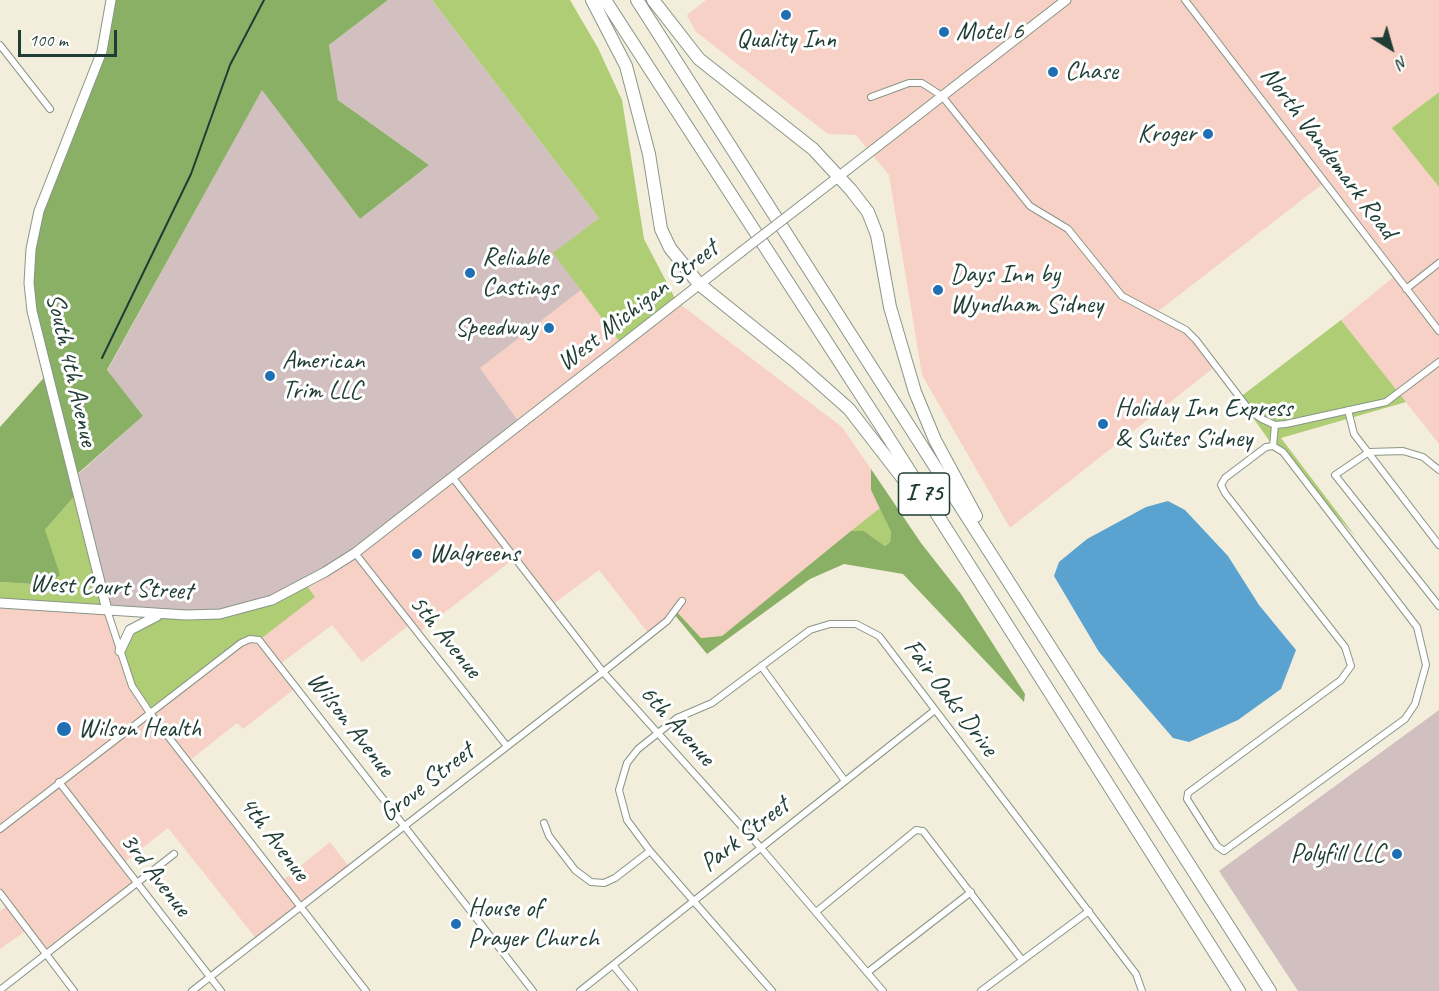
<!DOCTYPE html>
<html>
<head>
<meta charset="utf-8">
<style>
  body { margin:0 }
  #map { position:relative; width:1439px; height:991px; overflow:hidden; background:#f3eedb; font-family:Caveat,sans-serif }
  canvas { display:block }
  .north { position:absolute; left:1361px; top:18px; width:60px; height:60px; -webkit-text-stroke:4px #fff; paint-order:stroke; rotate:143deg; font-size:16px; font-weight:700; line-height:24px; text-align:center; color:#1f3d34 }
  .north::after { content:''; display:block; margin:auto; width:21px; height:27px; background:#1f3d34; clip-path:polygon(50% 0,100% 100%,50% 72%,0 100%) }
  .scale { position:absolute; left:18px; top:30px; width:99px; height:27px; box-sizing:border-box; border:3px solid #1f3d34; border-top:0; padding-left:8px; font-size:18px; line-height:21px; white-space:nowrap; color:#1f3d34; -webkit-text-stroke:4px #fff; paint-order:stroke }
</style>
</head>
<body>
<div id="map">
<canvas width="1439" height="991"></canvas>
<div class="north">N</div>
<div class="scale">100 m</div>
</div>
<script>
const ctx = document.querySelector('canvas').getContext('2d');
ctx.lineJoin = 'round';
function fill(path, color) {
  ctx.fillStyle = color;
  ctx.fill(path, 'evenodd');
}
function toPath(rows) {
  const path = new Path2D();
  for (const r of rows) {
    path.moveTo(r[0], r[1]);
    for (let i = 2; i < r.length; i += 2) path.lineTo(r[i], r[i + 1]);
  }
  return path;
}
function trace(path, color, width, dash) {
  ctx.strokeStyle = color;
  ctx.lineWidth = width;
  ctx.lineCap = dash ? 'butt' : 'round';
  ctx.setLineDash(dash || []);
  ctx.stroke(path);
}
function drawText(font, color, halo, rows, align = 'center') {
  ctx.font = font + ' Caveat,sans-serif';
  ctx.lineWidth = 6;
  ctx.setLineDash([]);
  ctx.textBaseline = 'middle';
  ctx.strokeStyle = halo;
  ctx.fillStyle = color;
  for (const [text, x, y, turn = 0] of rows) {
    ctx.save();
    ctx.translate(x, y);
    ctx.rotate((+turn || 0) * Math.PI / 180);
    ctx.textAlign = isNaN(turn) ? turn : align;
    if (halo) ctx.strokeText(text, 0, 0);
    ctx.fillText(text, 0, 0);
    ctx.restore();
  }
}
const built = toPath([
  [706,0,1439,0,1439,92,1393,128,1439,187,1439,444,1341,320,1396,275,1325,182,1156,313,1179,325,1216,366,1010,528,922,375,889,175,856,135,828,134,696,32,687,15],
  [581,290,622,345,677,302,842,427,871,469,872,490,880,508,722,636,701,638,676,611,649,634,599,570,552,605,516,557,417,634,409,625,362,662,332,625,279,665,296,688,243,729,237,723,189,761,282,881,330,842,350,868,258,941,168,828,122,864,136,882,46,955,27,930,0,949,0,911,8,905,0,893,0,603,107,610,125,668,241,643,315,597,305,583,520,424,480,368]
]);
const industrial = toPath([
  [388,0,432,0,599,218,554,253,581,290,480,368,521,425,355,553,272,600,220,614,107,610,75,477,143,416,107,371,262,89,360,219,429,165,338,100,329,45],
  [1439,710,1439,991,1298,991,1219,871]
]);
const green = toPath([
  [432,0,570,0,598,48,622,100,644,239,677,302,622,345,553,253,599,218],
  [1439,92,1439,187,1392,128],
  [1341,320,1406,402,1281,438,1356,537,1273,446,1239,398],
  [78,492,107,610,0,603,0,582,47,585,45,530],
  [880,508,891,532,890,542,885,546,864,531,851,531],
  [305,583,315,597,259,640,250,639,150,713,125,668,124,639,158,615,220,614,272,600]
]);
const forest = toPath([
  [111,0,388,0,329,45,338,100,429,165,360,219,262,90,107,370,143,416,75,476,78,492,45,530,60,575,47,585,0,582,0,427,49,372,29,283,39,211,102,51],
  [871,469,921,543,961,594,1025,694,1024,702,903,574,844,564,810,579,707,654,674,614,676,611,701,638,722,636,851,531,864,531,885,546,890,542,891,532,871,490]
]);
const water = toPath([
  [1168,501,1185,510,1228,556,1259,605,1296,650,1281,689,1238,720,1189,742,1173,738,1099,652,1054,576,1059,562,1087,539,1146,507]
]);
const street = toPath([
  [1185,0,1439,331],
  [0,45,50,109],
  [871,97,909,83,922,83,942,96,1030,206,1068,229,1122,296,1186,330,1196,340,1250,411,1262,419,1275,425,1286,424,1386,402,1439,362],
  [1406,289,1439,263],
  [1348,410,1354,434,1439,545],
  [1273,446,1283,452,1417,627,1426,665,1415,704,1405,719,1224,851,1217,846,1187,799,1188,793,1341,680,1351,666,1345,647,1225,493,1221,485,1225,478,1266,447,1273,446],
  [1273,446,1275,425],
  [1439,470,1423,457,1403,451,1369,452,1335,475,1439,606],
  [453,478,603,672,761,848,883,991],
  [355,553,506,745],
  [107,610,132,686,150,713,366,991],
  [761,666,845,781],
  [59,782,221,991],
  [544,823,549,836,575,870,591,882,604,883,615,878,650,851],
  [0,829,241,643,250,639,259,640,533,991],
  [0,893,74,991],
  [816,912,916,830,923,831,1022,960],
  [613,965,634,991],
  [868,972,971,892],
  [0,990,174,854],
  [192,991,603,672,667,621,682,601],
  [580,991,935,710],
  [772,991,650,851,627,820,619,790,627,763,638,749,677,718,712,703,810,630,830,624,856,624,879,636,1136,974,1142,991],
  [981,991,1089,911]
]);
const secondary = toPath([
  [802,205,1066,0],
  [0,603,186,615,220,614,272,600,325,572,355,553,741,252],
  [107,610,32,311,29,283,31,249,39,211,102,51,111,0],
  [120,651,130,630,157,616]
]);
const highway = toPath([
  [592,0,626,66,649,154,661,229,670,248,699,284,796,362,849,409,918,498],
  [605,0,883,429,1239,991],
  [637,0,1270,991],
  [653,0,699,59,813,149,851,190,868,212,877,235,890,307,915,392,935,440,976,516]
]);
const rail = toPath([
  [102,358,191,174,230,65,264,0]
]);
const secondaryBridge = toPath([
  [741,252,802,205]
]);
const markers = [
  [786,15,6,"#1f6fb2"],
  [944,32,6,"#1f6fb2"],
  [1053,72,6,"#1f6fb2"],
  [1208,134,6,"#1f6fb2"],
  [470,273,6,"#1f6fb2"],
  [938,290,6,"#1f6fb2"],
  [549,328,6,"#1f6fb2"],
  [270,376,6,"#1f6fb2"],
  [1103,424,6,"#1f6fb2"],
  [417,554,6,"#1f6fb2"],
  [64,729,8,"#1f6fb2"],
  [1397,854,6,"#1f6fb2"],
  [456,924,6,"#1f6fb2"]
];
const shields = [
  [924,494,51]
];
const shieldNames = [
  ["I 75",924,494]
];
const poiNames = [
  ["Motel 6",956,32],
  ["Quality Inn",786,40,"center"],
  ["Chase",1065,72],
  ["Kroger",1196,134,"right"],
  ["Reliable",482,258],
  ["Castings",482,288],
  ["Days Inn by",950,275],
  ["Wyndham Sidney",950,305],
  ["Speedway",537,328,"right"],
  ["American",282,361],
  ["Trim LLC",282,391],
  ["Holiday Inn Express",1115,409],
  ["& Suites Sidney",1115,439],
  ["Walgreens",429,554],
  ["Wilson Health",78,729],
  ["Polyfill LLC",1385,854,"right"],
  ["House of",468,909],
  ["Prayer Church",468,939]
];
const streetNames = [
  ["North Vandemark Road",1328,153,53],
  ["West Michigan Street",638,306,-38],
  ["South 4th Avenue",71,370,77],
  ["West Court Street",111,588,3],
  ["5th Avenue",445,637,51],
  ["Fair Oaks Drive",950,698,53],
  ["Wilson Avenue",350,725,52],
  ["6th Avenue",677,726,48],
  ["Grove Street",427,783,-38],
  ["Park Street",745,835,-38],
  ["4th Avenue",274,839,53],
  ["3rd Avenue",155,875,52]
];
fill(built, '#f7d1c6');
fill(industrial, '#d2bfbf');
fill(green, '#aecd74');
fill(forest, '#8ab066');
fill(water, '#5aa3d1');
trace(street, '#899688', 8);
trace(secondary, '#899688', 11);
trace(highway, '#899688', 14);
trace(street, '#fff', 6);
trace(secondary, '#fff', 9);
trace(highway, '#fff', 12);
trace(rail, '#1f3d34', 2);
trace(secondaryBridge, '#899688', 11, []);
trace(secondaryBridge, '#fff', 9);
for (const [x, y, r, color] of markers) {
  const dot = new Path2D();
  dot.arc(x, y, r, 0, 2 * Math.PI);
  ctx.fillStyle = color;
  ctx.fill(dot);
  trace(dot, '#fff', 2);
}
for (const [x, y, w] of shields) {
  const box = new Path2D();
  box.roundRect(x - w / 2, y - 21, w, 42, 4.5);
  ctx.fillStyle = '#fff';
  ctx.fill(box);
  trace(box, '#1f3d34', 1.5);
}
drawText('bold 24px', '#1f3d34', null, shieldNames);
drawText('26px', '#1f3d34', '#fff', poiNames, 'left');
drawText('26px', '#1f3d34', '#fff', streetNames);
</script>
</body>
</html>
